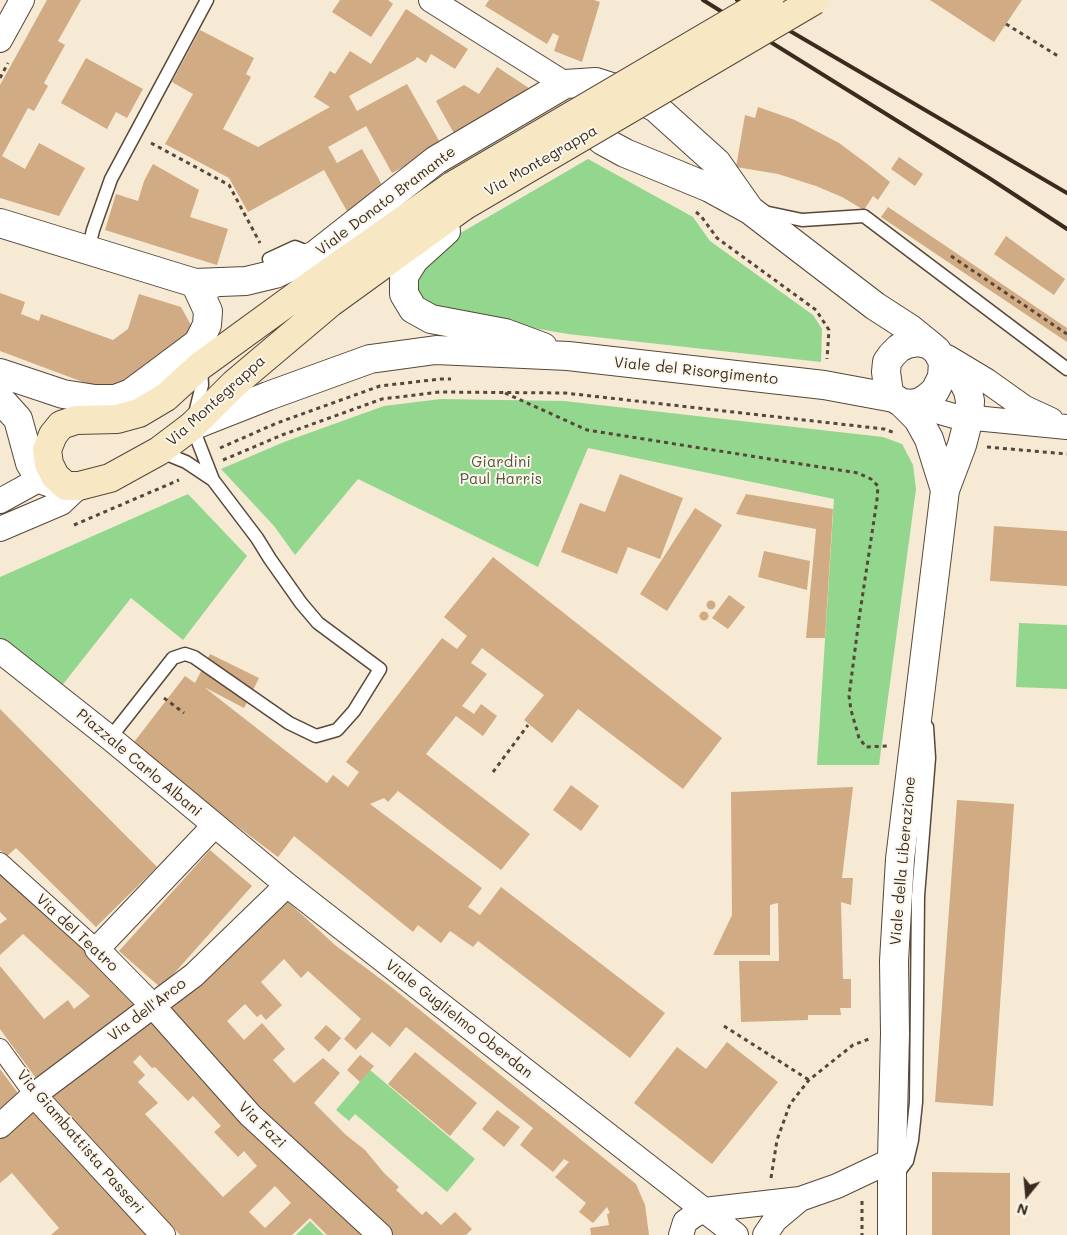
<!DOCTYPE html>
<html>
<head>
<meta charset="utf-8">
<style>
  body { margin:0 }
  #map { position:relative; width:1067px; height:1235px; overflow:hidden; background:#f6ead4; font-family:Mali,sans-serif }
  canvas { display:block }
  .north { position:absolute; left:1002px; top:1170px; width:50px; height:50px; -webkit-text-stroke:4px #fbf7ec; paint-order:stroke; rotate:197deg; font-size:14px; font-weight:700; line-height:20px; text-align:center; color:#3b2a1e }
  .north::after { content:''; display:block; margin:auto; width:18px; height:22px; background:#3b2a1e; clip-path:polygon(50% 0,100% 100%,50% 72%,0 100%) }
</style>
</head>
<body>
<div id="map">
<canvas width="1067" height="1235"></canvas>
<div class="north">N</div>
</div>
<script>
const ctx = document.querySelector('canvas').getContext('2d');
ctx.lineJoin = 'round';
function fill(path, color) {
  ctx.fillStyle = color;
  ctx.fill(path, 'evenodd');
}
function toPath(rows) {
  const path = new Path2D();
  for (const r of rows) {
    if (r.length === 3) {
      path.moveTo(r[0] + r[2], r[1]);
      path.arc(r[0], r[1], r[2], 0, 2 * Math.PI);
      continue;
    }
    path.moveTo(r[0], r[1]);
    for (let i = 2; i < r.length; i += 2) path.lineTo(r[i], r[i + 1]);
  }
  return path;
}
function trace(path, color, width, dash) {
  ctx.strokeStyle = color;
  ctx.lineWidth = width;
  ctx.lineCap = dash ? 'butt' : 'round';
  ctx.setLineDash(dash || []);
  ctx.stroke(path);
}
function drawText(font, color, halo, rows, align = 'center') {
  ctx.font = font + ' Mali,sans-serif';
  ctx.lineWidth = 4;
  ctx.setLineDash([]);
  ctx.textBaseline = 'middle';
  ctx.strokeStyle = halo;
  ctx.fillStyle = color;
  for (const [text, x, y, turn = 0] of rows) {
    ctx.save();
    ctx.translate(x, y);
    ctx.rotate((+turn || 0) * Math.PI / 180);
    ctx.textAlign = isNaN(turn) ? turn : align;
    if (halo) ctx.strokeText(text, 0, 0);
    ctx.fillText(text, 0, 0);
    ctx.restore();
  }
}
const green = toPath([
  [588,159,693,217,710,241,813,315,822,329,821,362,568,334,434,311,413,290,424,263,457,235],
  [441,399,564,401,883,437,902,444,913,465,916,489,879,765,817,765,834,499,588,448,538,567,358,479,295,555,274,526,221,469,284,442,384,406],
  [188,494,247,556,183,640,131,598,60,688,0,639,0,577],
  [1019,623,1067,625,1067,689,1016,687],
  [370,1070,475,1159,447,1192,355,1114,349,1121,336,1110],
  [310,1221,324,1235,296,1235]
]);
const building = toPath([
  [47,0,81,0,58,41,65,45,44,83,48,86,34,111,28,108,2,156,25,169,39,143,85,168,59,216,0,198,0,85],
  [340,0,388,0,393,4,371,37,332,12],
  [489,0,594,0,600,2,582,62,554,51,559,36,553,33,547,44,485,6],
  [930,0,1022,0,994,42],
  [406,9,468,49,455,69,431,54,426,63,417,57,415,60,349,96,357,111,407,84,442,146,392,173,366,126,328,147,337,163,362,149,386,192,348,213,324,170,248,212,229,178,165,144,193,94,172,82,200,30,254,58,246,74,251,77,223,129,258,147,330,107,314,97,330,71,335,74,350,51,371,64],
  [86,58,143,89,127,118,116,112,107,129,61,103],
  [497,67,535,92,456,137,436,101,464,85,479,94],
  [758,107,795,120,839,143,870,166,890,182,878,200,873,196,864,210,842,197,816,186,778,174,736,167,745,115,755,118],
  [899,157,923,174,915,186,891,169],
  [153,164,199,190,190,217,228,229,217,265,105,230,116,194,138,201,144,181],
  [888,207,1067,328,1067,342,881,217],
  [1006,236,1065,279,1054,295,994,254],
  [0,293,25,302,21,314,39,321,41,314,113,340,128,329,139,294,181,307,197,336,115,394,0,351],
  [620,474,683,498,660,559,628,547,617,574,561,552,580,503,605,512],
  [746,494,833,509,825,638,806,638,816,529,736,514],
  [695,508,722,525,667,611,640,594],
  [994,526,1067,531,1067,586,990,581],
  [764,551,810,561,807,590,758,577],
  [493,557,722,738,683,789,578,709,552,743,524,720,544,695,482,648,471,663,487,674,462,706,474,714,481,704,497,716,483,736,456,716,426,754,530,834,501,870,398,791,388,802,384,798,370,804,482,888,468,907,473,910,480,915,501,887,665,1013,630,1058,478,941,473,947,450,931,441,943,418,925,413,932,294,836,278,857,131,746,185,676,195,683,210,654,259,678,244,708,204,687,327,783,333,775,348,787,359,772,346,762,442,638,457,649,467,636,444,617],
  [729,595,745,607,728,629,712,618],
  [711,605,4.5],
  [704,616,4.5],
  [0,709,157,867,96,927,16,848,7,856,0,850],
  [571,785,599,806,581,831,553,810],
  [853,787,842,878,853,878,851,905,841,902,843,979,851,979,851,1008,840,1008,841,1015,808,1015,808,1020,741,1022,739,961,779,961,778,903,770,905,770,955,713,955,732,915,731,792],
  [957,800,1014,804,993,1106,935,1102],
  [210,850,252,886,161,988,119,951],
  [0,870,145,1007,41,1085,0,1029,0,966,44,1019,68,1000,74,1009,90,996,23,934,0,955,0,924,7,919,0,912],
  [286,900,335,945,390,986,636,1184,645,1205,649,1235,591,1235,590,1228,609,1225,607,1214,610,1213,607,1207,593,1223,579,1212,586,1203,555,1177,569,1162,564,1159,553,1172,520,1145,533,1128,406,1027,390,1047,372,1032,356,1050,344,1039,361,1019,308,971,301,978,284,959,261,982,282,1005,266,1020,261,1014,257,1017,245,1004,227,1021,244,1040,262,1023,285,1049,273,1060,294,1083,323,1058,340,1073,314,1103,346,1135,365,1150,384,1173,399,1187,396,1190,422,1215,426,1211,441,1225,455,1212,472,1229,466,1235,389,1235,273,1125,167,1006],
  [153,1014,370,1235,327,1235,310,1218,292,1235,180,1235,48,1091],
  [140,1055,152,1068,155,1067,188,1101,193,1096,221,1126,214,1132,238,1157,244,1151,257,1166,223,1197,145,1114,158,1103,138,1082,145,1075,133,1062],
  [275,1186,291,1203,265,1228,249,1212],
  [326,1025,341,1038,329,1052,314,1038],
  [727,1042,778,1082,712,1164,634,1103,677,1047,706,1069],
  [415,1052,477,1103,450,1136,388,1084],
  [360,1055,374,1066,360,1082,347,1070],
  [0,1069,20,1096,0,1116],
  [30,1108,146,1235,51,1235,59,1228,12,1173,0,1183,0,1136],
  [497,1110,520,1127,504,1147,482,1129],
  [932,1172,1010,1173,1010,1235,932,1235]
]);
const path = toPath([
  [1006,24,1058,56],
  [0,78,8,63],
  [151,143,229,185,260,243],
  [696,212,701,216,717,238,816,310,829,330,827,359],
  [951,256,1067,334],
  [505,393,587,430,858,473,871,479,878,486,877,500,859,619,849,696,851,710,859,738,866,747,889,746],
  [987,447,1067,454],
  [220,448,277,423,380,386,440,379,451,379],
  [223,460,282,435,382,399,440,392,565,393,884,429,895,433],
  [74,525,179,480],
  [164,698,184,713],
  [493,772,528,725],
  [724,1026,809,1080],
  [771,1178,777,1140,790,1104,809,1080,853,1045,869,1039],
  [862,1201,862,1235]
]);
const service = toPath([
  [764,212,802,220,864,216,1067,369],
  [88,251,93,230,111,179,207,0],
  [269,259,295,247,313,254],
  [159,451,186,462,213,480],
  [110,738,173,658,185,654,194,657,289,723,316,736,337,730,354,711,380,669,318,623,301,603,270,559,257,538,213,480,192,426,202,385,201,368],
  [895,1177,907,1161,912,1140,916,1102,918,896,929,758,927,727]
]);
const pedestrian = toPath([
  [0,862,97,949],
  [0,1048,34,1095]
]);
const minor = toPath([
  [431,0,565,84],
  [0,40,22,0],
  [947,357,987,381,1025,408,1051,420],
  [912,404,954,416,1067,427],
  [0,501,40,479],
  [0,529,61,503,79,486],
  [0,651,110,738,287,885,736,1235],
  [214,826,97,949,153,1006,250,1115,380,1235],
  [34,1095,163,1235],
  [0,1126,34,1095,194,975,287,885],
  [681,1235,685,1222,693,1216,704,1210,800,1199,837,1186,892,1160],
  [765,1235,775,1220,800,1199]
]);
const tertiary = toPath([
  [577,114,583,125,603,141,625,153,710,188,750,210,875,306,909,328,930,345],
  [0,223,195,283,211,285],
  [446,231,414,260,404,276,404,294,413,309,431,319,505,333,543,347],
  [195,283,246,281,275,274,315,255,436,160,565,84,596,82,621,90,656,108,717,163,750,210],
  [919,342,930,345,937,351,943,362,942,377,935,391,928,397,920,402,912,404,902,403,894,398,889,393,886,372,887,362,892,355,899,348,907,344,919,342],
  [0,373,63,394,95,399,115,399,131,393,198,343,207,325,208,311,195,283],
  [0,399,18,419,30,463,40,479,54,484,66,486],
  [902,403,918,419,929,439,945,490],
  [192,426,268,396,370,359,436,350,568,356,824,385,894,398],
  [892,1235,892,1160,895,1033,894,961,900,859,945,490,962,445,969,418,970,401,968,391,962,379,943,362]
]);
const secondary = toPath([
  [452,186,314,283,200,366,166,397,139,413,117,419,76,420,61,425,53,435,47,450,49,464,55,476,66,486,79,486,110,478,159,451,192,426,234,384,330,303,464,206]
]);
const rail = toPath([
  [703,0,989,178,1067,229],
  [737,0,1067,193]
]);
const secondaryBridge = toPath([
  [452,186,769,0],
  [464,206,815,0]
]);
const streetNames = [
  ["Via Montegrappa",541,161,-30],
  ["Viale Donato Bramante",386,201,-37],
  ["Viale del Risorgimento",696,371,6],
  ["Via Montegrappa",216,401,-42],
  ["Piazzale Carlo Albani",139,763,40],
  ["Viale della Liberazione",903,861,-85],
  ["Via del Teatro",77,933,43],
  ["Via dell'Arco",147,1010,-37],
  ["Viale Guglielmo Oberdan",459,1019,38],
  ["Via Fazi",262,1125,44],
  ["Via Giambattista Passeri",80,1142,49]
];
const parkNames = [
  ["Giardini",501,462],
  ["Paul Harris",501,479]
];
fill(green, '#93d68e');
fill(building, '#d0ab83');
trace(service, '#574739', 15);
trace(pedestrian, '#574739', 20);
trace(minor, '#574739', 26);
trace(tertiary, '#574739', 30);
trace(secondary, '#574739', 30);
trace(path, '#574739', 3, [4, 4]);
trace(service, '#fff', 12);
trace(pedestrian, '#fff', 18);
trace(minor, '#fff', 24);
trace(tertiary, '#fff', 28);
trace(secondary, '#f7e8c3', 28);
trace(rail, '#3b2a1e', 4);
trace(secondaryBridge, '#574739', 30, []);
trace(secondaryBridge, '#f7e8c3', 28);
drawText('15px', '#3b2a1e', '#fbf7ec', streetNames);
drawText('15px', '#51553a', '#fbf7ec', parkNames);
</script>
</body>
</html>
